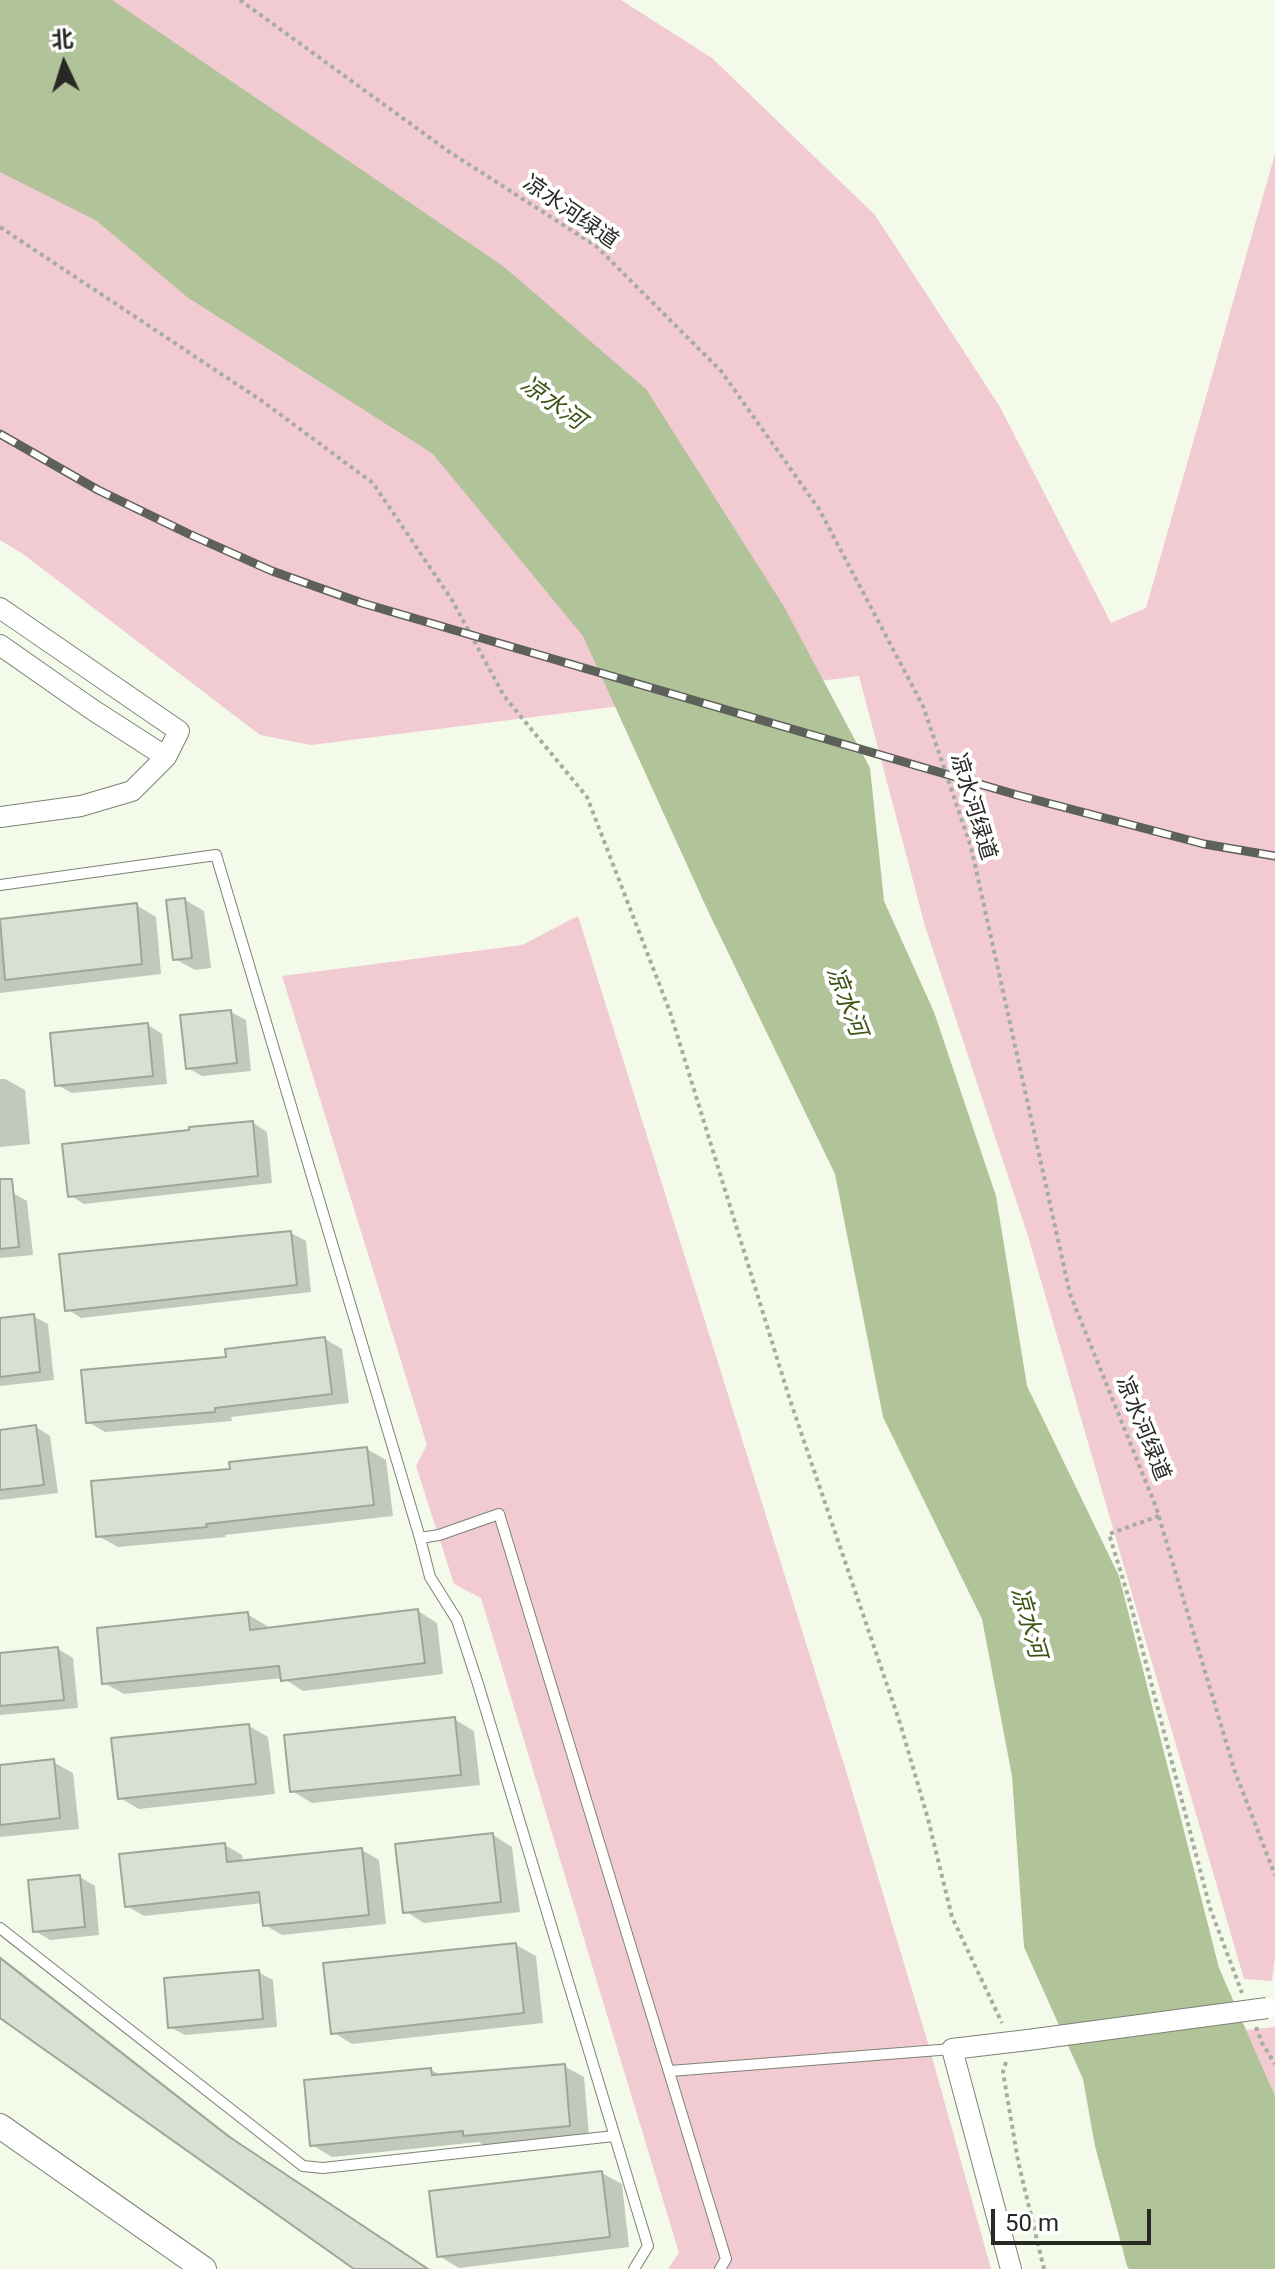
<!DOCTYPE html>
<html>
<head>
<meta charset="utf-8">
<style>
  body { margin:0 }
  #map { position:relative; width:1275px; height:2269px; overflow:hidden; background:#f3faea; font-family:Roboto,"Noto Sans SC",sans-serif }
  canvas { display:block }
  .north { position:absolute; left:24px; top:24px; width:80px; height:80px; -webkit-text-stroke:6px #fff; paint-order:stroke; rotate:356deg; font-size:22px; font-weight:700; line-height:32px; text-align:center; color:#272924 }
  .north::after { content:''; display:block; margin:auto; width:28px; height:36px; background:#272924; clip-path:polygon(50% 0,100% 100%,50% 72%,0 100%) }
  .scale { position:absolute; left:991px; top:2209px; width:160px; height:36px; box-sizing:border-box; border:4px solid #272924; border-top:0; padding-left:10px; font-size:24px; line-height:28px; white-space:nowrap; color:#272924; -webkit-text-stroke:6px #fff; paint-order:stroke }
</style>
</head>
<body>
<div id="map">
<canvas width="1275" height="2269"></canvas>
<div class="north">北</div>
<div class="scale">50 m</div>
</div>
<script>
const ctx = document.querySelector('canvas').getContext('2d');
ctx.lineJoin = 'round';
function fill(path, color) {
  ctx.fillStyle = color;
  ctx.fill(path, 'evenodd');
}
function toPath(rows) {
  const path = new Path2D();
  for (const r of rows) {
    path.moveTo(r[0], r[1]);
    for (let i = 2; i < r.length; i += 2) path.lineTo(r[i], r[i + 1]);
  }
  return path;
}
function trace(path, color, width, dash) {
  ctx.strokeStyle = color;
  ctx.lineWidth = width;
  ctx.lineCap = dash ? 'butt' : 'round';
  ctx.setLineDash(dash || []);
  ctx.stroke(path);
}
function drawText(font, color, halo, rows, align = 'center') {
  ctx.font = font + ' Roboto,"Noto Sans SC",sans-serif';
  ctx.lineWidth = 8;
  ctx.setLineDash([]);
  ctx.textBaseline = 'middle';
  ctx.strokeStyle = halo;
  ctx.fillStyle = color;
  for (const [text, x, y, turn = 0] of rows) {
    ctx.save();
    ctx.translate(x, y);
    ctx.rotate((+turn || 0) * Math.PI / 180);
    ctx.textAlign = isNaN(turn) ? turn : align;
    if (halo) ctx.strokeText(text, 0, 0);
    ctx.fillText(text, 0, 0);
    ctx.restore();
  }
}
const green = toPath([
  [0,0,621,0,712,58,875,215,1000,407,1111,623,1146,608,1275,154,1275,1957,1272,1981,1244,1979,1028,1236,925,926,859,676,311,745,260,735,23,554,0,540],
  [578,916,847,1774,930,2050,991,2269,668,2269,679,2253,481,1598,454,1584,416,1466,427,1445,282,976,522,945],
  [1275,2027,1275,2096,1246,2030]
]);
const water = toPath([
  [0,0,112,0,503,266,646,389,783,605,870,768,884,901,934,1012,996,1196,1027,1386,1119,1576,1219,1968,1275,2096,1275,2269,1129,2269,1127,2266,1095,2146,1083,2079,1024,1947,1012,1776,982,1619,883,1417,835,1174,708,911,583,636,433,454,187,297,97,221,0,172]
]);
const shadow = toPath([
  [185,900,204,911,211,968,195,970,175,959],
  [136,905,156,917,161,974,0,993,0,922],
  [231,1012,246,1020,251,1071,202,1076,188,1068],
  [148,1025,162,1034,167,1084,72,1093,57,1085],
  [0,1079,5,1079,25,1090,30,1144,0,1147],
  [253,1123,267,1132,272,1183,84,1204,70,1195],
  [13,1193,27,1201,33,1255,0,1258,0,1194],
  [291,1233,306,1241,311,1292,81,1318,67,1309],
  [33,1316,48,1324,54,1380,0,1386,0,1320],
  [325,1339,342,1349,349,1403,231,1417,232,1421,105,1432,88,1422,228,1359],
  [36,1427,50,1436,58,1493,0,1500,0,1432],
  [367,1449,386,1460,393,1516,225,1535,226,1537,118,1547,98,1536,232,1471],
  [418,1611,437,1623,443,1674,303,1691,283,1678,124,1694,104,1683,247,1614,267,1626,267,1630],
  [58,1649,73,1658,78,1708,0,1715,0,1655],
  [454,1719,474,1731,480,1785,312,1803,292,1791],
  [249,1726,268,1737,275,1794,139,1809,120,1798],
  [53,1762,73,1773,79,1829,0,1837,0,1767],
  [493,1835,512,1847,520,1912,424,1923,405,1911],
  [225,1845,242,1855,243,1863,362,1850,379,1860,386,1924,282,1935,265,1925,263,1903,144,1916,127,1906],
  [80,1877,95,1886,99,1935,50,1940,35,1931],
  [516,1945,536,1956,543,2023,352,2044,333,2032],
  [0,1956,248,2150,427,2269,358,2269,0,2016],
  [258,1972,273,1980,277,2027,185,2035,170,2027],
  [564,2066,584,2077,589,2136,485,2146,479,2142,332,2157,312,2145,431,2070,443,2076],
  [602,2173,622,2184,629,2247,459,2268,439,2256]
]);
const building = toPath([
  [185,898,192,958,173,960,166,900,185,898],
  [137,903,142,964,5,980,0,919,137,903],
  [231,1010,237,1063,186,1069,180,1015,231,1010],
  [148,1023,153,1076,55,1086,50,1033,148,1023],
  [253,1121,258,1176,68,1197,62,1144,189,1130,189,1127,253,1121],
  [0,1179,12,1179,19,1247,0,1249,0,1179],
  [291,1231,297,1285,65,1311,59,1254,291,1231],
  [34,1314,40,1372,0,1377,0,1318,34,1314],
  [325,1337,332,1394,215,1408,215,1412,86,1423,81,1370,226,1357,225,1349,325,1337],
  [36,1425,44,1485,0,1490,0,1430,36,1425],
  [367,1447,374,1505,206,1524,207,1527,96,1537,91,1481,230,1469,229,1462,367,1447],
  [418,1609,425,1663,281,1681,279,1666,102,1684,97,1628,248,1612,250,1630,418,1609],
  [58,1647,64,1700,0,1706,0,1653,58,1647],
  [455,1717,461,1775,290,1792,284,1735,455,1717],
  [249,1724,256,1784,118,1799,111,1738,249,1724],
  [54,1759,60,1818,0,1825,0,1765,54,1759],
  [493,1833,501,1902,403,1913,395,1844,493,1833],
  [225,1843,227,1862,362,1848,369,1915,263,1926,259,1892,125,1907,119,1854,225,1843],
  [80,1875,85,1927,33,1932,28,1880,80,1875],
  [516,1943,524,2013,331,2034,323,1963,516,1943],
  [0,1958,228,2136,428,2269,354,2269,0,2018,0,1958],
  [259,1970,263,2019,168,2028,164,1978,259,1970],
  [565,2064,570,2126,463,2136,463,2131,310,2146,304,2080,431,2068,432,2075,565,2064],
  [602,2171,610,2237,437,2257,429,2191,602,2171]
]);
const path = toPath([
  [240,0,448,151,596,246,721,371,819,509,923,706,971,847,1070,1294,1156,1507,1235,1772,1275,1875],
  [0,227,262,401,373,483,452,600,504,696,587,797,670,1012,789,1397,900,1723,928,1819,952,1917,1002,2023],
  [1159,1516,1109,1534,1130,1602,1210,1908,1242,1993],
  [1256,2027,1262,2043,1275,2064],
  [1006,2062,1003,2072,1018,2161,1044,2269]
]);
const service = toPath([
  [0,885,216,855,420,1538,439,1535,499,1514,726,2259,720,2269],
  [420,1538,430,1577,457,1620,478,1684,648,2246,634,2269],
  [0,1928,303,2166,323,2168,614,2136],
  [670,2071,952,2049]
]);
const minor = toPath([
  [0,608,179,731,166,757,132,791,81,806,0,817],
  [0,645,93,710,166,757],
  [1011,2269,952,2049,1028,2040]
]);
const tertiary = toPath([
  [0,2126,204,2269]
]);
const rail = toPath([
  [0,434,98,490,189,534,272,571,362,603,1017,795,1204,844,1275,856]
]);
const minorBridge = toPath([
  [1028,2040,1267,2008]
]);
const streetNames = [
  ["凉水河绿道",570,213,35],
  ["凉水河绿道",972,807,73],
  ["凉水河绿道",1142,1429,68]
];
const waterNames = [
  ["凉水河",552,404,36],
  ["凉水河",845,1002,69],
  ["凉水河",1027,1623,74]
];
fill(green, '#f1cad2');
fill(water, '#b1c399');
fill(shadow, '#0003');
fill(building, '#d9e0d1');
trace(building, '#9fa597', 2);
trace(service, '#7c8274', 12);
trace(minor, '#7c8274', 22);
trace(tertiary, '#7c8274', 26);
trace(path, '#a7aca0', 4, [4, 4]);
trace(service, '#fff', 10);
trace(minor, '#fff', 20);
trace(tertiary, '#fff', 24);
trace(rail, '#5e6159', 9);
trace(rail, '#fff', 6, [18]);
trace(minorBridge, '#7c8274', 22, []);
trace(minorBridge, '#fff', 20);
drawText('22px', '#272924', '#fff', streetNames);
drawText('italic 24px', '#3d5213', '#fff', waterNames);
</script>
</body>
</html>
